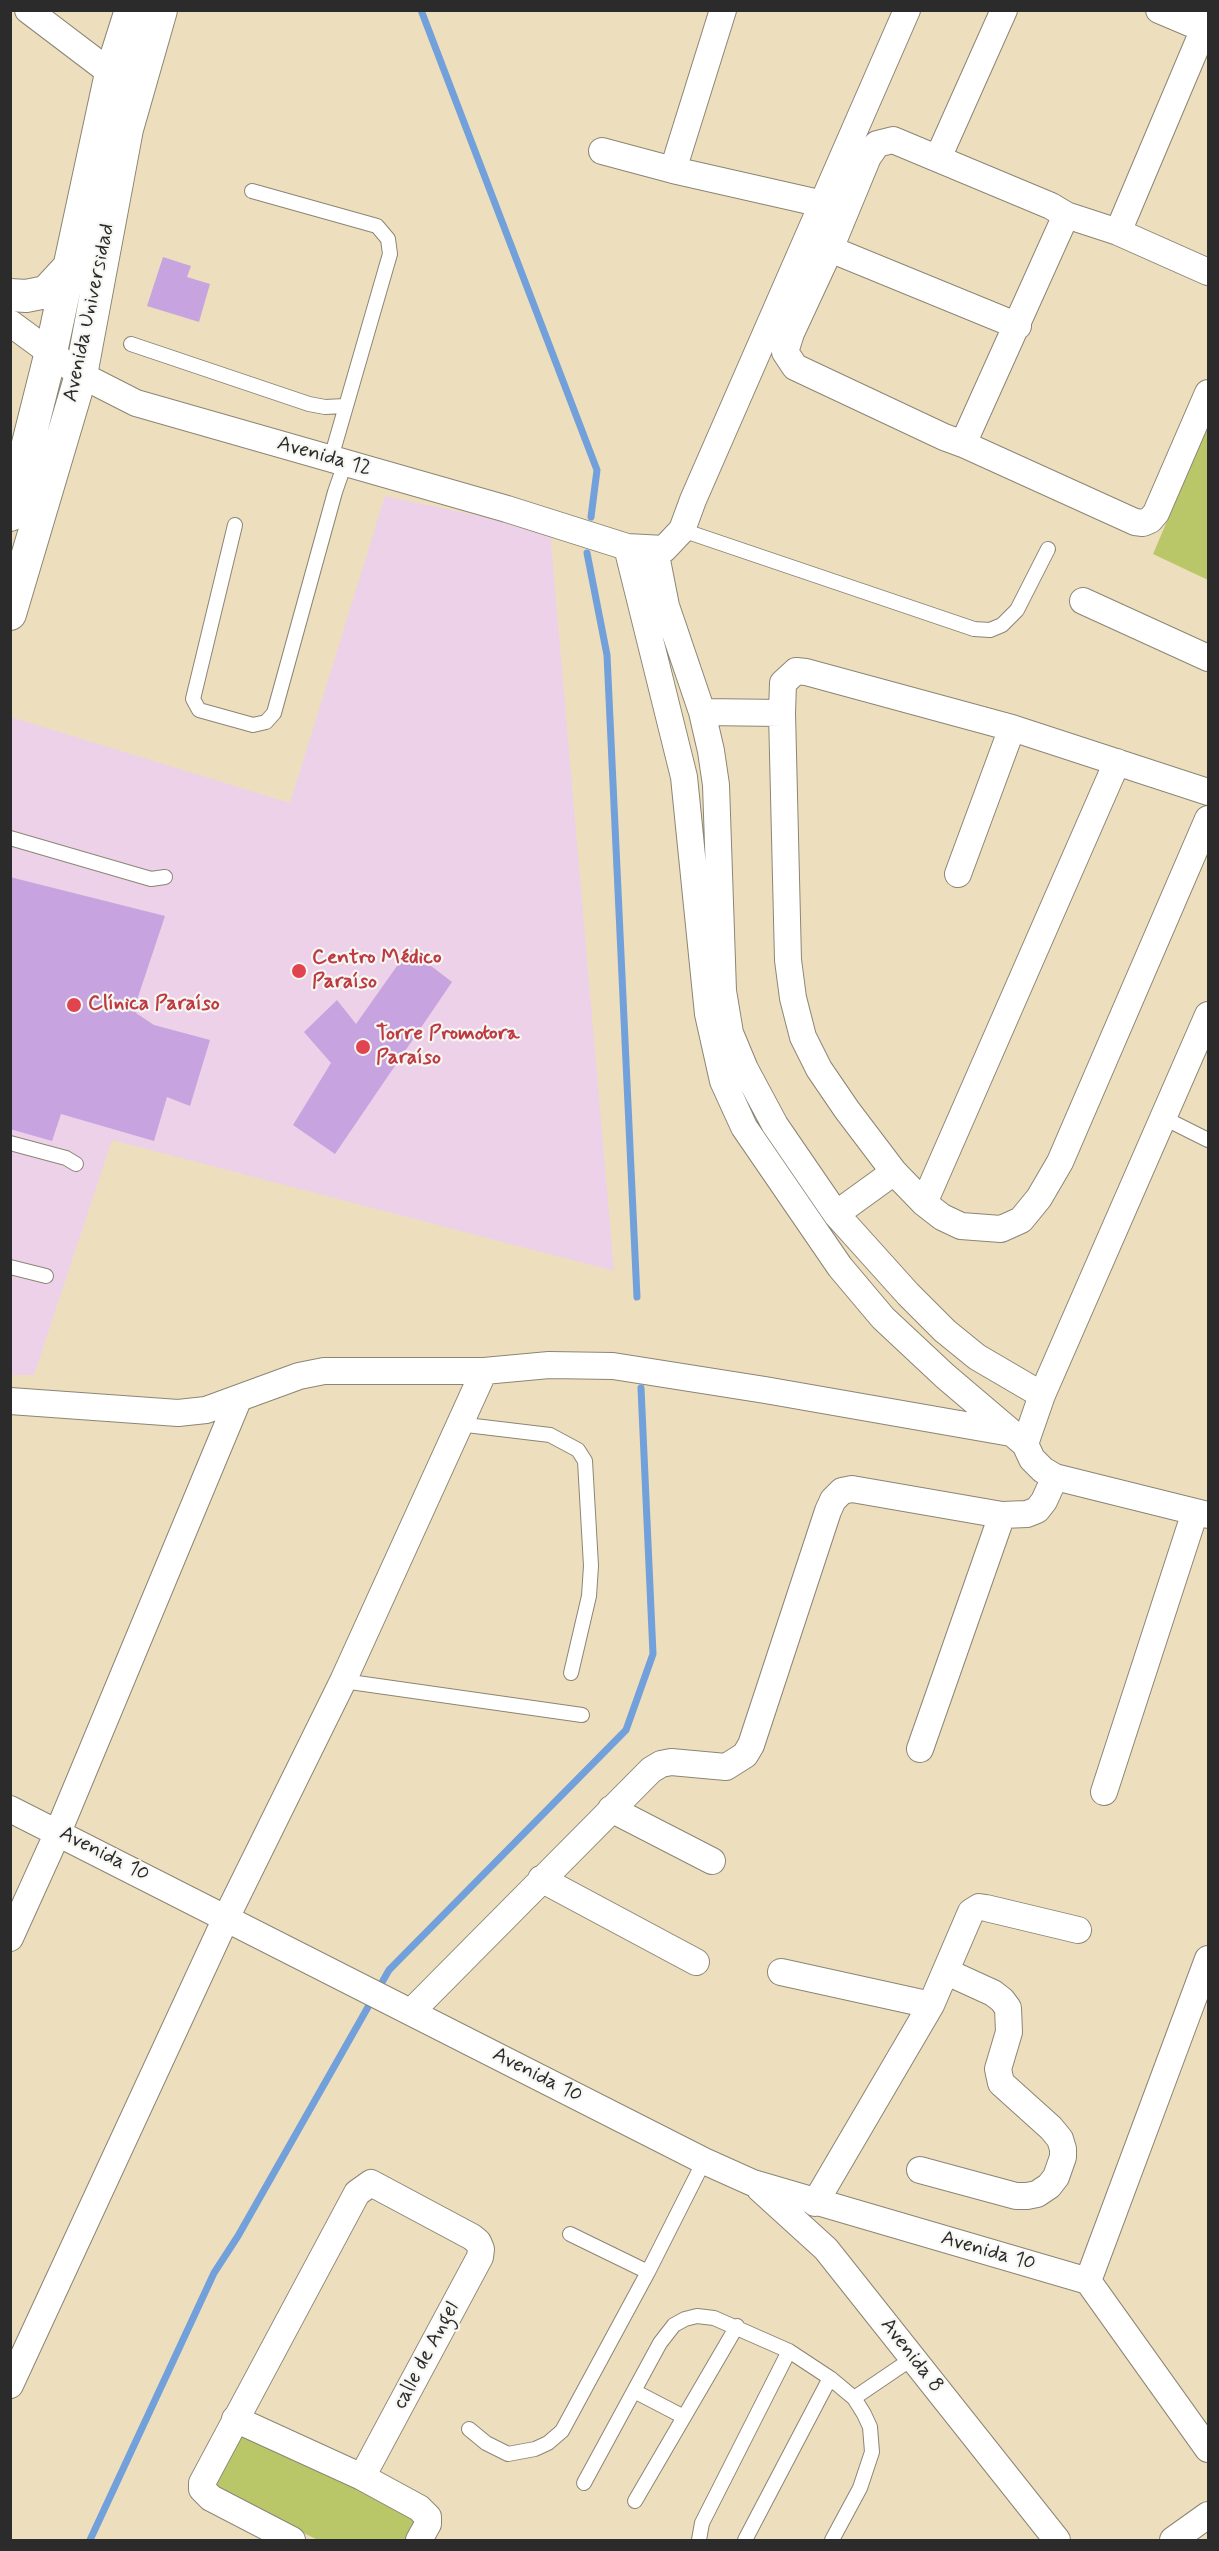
<!DOCTYPE html>
<html>
<head>
<meta charset="utf-8">
<style>
  body { margin:0 }
  #map { position:relative; width:1219px; height:2551px; overflow:hidden; background:#eddfbe; font-family:Mynerve,sans-serif }
  canvas { display:block }
  .frame { position:absolute; inset:0; border:12px solid #2b2b2b; pointer-events:none }
</style>
</head>
<body>
<div id="map">
<canvas width="1219" height="2551"></canvas>
<div class="frame"></div>
</div>
<script>
const ctx = document.querySelector('canvas').getContext('2d');
ctx.lineJoin = 'round';
function fill(path, color) {
  ctx.fillStyle = color;
  ctx.fill(path, 'evenodd');
}
function toPath(rows) {
  const path = new Path2D();
  for (const r of rows) {
    path.moveTo(r[0], r[1]);
    for (let i = 2; i < r.length; i += 2) path.lineTo(r[i], r[i + 1]);
  }
  return path;
}
function trace(path, color, width, dash) {
  ctx.strokeStyle = color;
  ctx.lineWidth = width;
  ctx.lineCap = dash ? 'butt' : 'round';
  ctx.setLineDash(dash || []);
  ctx.stroke(path);
}
function drawText(font, color, halo, rows, align = 'center') {
  ctx.font = font + ' Mynerve,sans-serif';
  ctx.lineWidth = 4.5;
  ctx.setLineDash([]);
  ctx.textBaseline = 'middle';
  ctx.strokeStyle = halo;
  ctx.fillStyle = color;
  for (const [text, x, y, turn = 0] of rows) {
    ctx.save();
    ctx.translate(x, y);
    ctx.rotate((+turn || 0) * Math.PI / 180);
    ctx.textAlign = isNaN(turn) ? turn : align;
    if (halo) ctx.strokeText(text, 0, 0);
    ctx.fillText(text, 0, 0);
    ctx.restore();
  }
}
const built = toPath([
  [385,496,550,531,614,1271,112,1140,34,1375,11,1375,11,717,290,803]
]);
const green = toPath([
  [1208,425,1208,580,1153,554],
  [236,2429,419,2517,406,2540,318,2540,206,2486]
]);
const stream = toPath([
  [421,10,597,470,591,517],
  [587,553,607,655,637,1297],
  [90,2540,214,2273,238,2236,389,1970,626,1730,653,1654,641,1388]
]);
const building = toPath([
  [163,257,191,266,187,277,210,284,199,322,147,306],
  [10,877,165,916,138,997,136,1013,154,1025,210,1040,190,1106,167,1097,154,1141,61,1114,52,1141,10,1129],
  [409,949,452,982,335,1154,293,1125,331,1063,304,1032,337,1000,356,1024]
]);
const service = toPath([
  [252,191,377,226,388,239,390,254,331,458],
  [131,344,309,404,325,407,345,406],
  [235,525,193,699,199,710,253,725,266,722,274,713,335,492,345,463],
  [682,530,974,629,990,630,1002,625,1017,610,1048,549],
  [10,838,151,879,165,877],
  [1164,1118,1208,1140],
  [10,1143,66,1158,76,1164],
  [10,1267,46,1276],
  [458,1424,550,1435,578,1450,585,1461,591,1566,589,1596,571,1673],
  [343,1681,582,1715],
  [570,2234,648,2272],
  [634,2391,684,2417],
  [854,2398,913,2358],
  [469,2429,486,2443,508,2454,535,2449,548,2443,562,2431,648,2272,704,2161],
  [584,2483,660,2343,674,2325,685,2319,697,2316,714,2318,789,2351,830,2378,854,2398,864,2414,870,2427,872,2452,860,2488,832,2540],
  [635,2501,737,2326],
  [699,2540,702,2523,789,2351],
  [745,2540,830,2378]
]);
const minor = toPath([
  [28,10,111,73],
  [1159,10,1204,29],
  [602,151,673,170,823,204],
  [938,158,1004,10],
  [673,170,723,10],
  [1118,232,1208,19],
  [830,249,1018,326],
  [1208,272,1118,232,1066,215,1051,206,893,140,877,144,868,157,830,249,791,333,785,352,795,367,944,437,963,444,1135,522,1143,523,1150,520,1156,513,1208,393],
  [10,323,81,375,136,403,507,509,627,547,664,549,682,530,693,500,907,10],
  [963,444,1066,215],
  [627,547,684,777,708,1014,723,1081,744,1127,840,1267,883,1318,945,1376,1025,1444],
  [655,550,666,606,702,712,711,751,716,785,723,991,730,1033,745,1069,775,1125,836,1214,908,1294,945,1331,977,1357,1042,1395],
  [1083,601,1208,658],
  [702,712,782,713],
  [1208,792,1012,728,806,672,796,671,783,683,782,713,788,960,793,998,803,1037,819,1069,847,1110,894,1172,924,1203,942,1217,961,1226,1001,1229,1021,1220,1039,1198,1060,1162,1208,819],
  [958,874,1012,728],
  [1208,1015,1042,1395,1025,1444,1032,1459,1043,1470,1055,1477,1208,1515],
  [924,1203,1117,762],
  [836,1214,894,1172],
  [10,1401,178,1413,206,1410,299,1376,324,1371,484,1371,549,1365,613,1366,765,1390,1011,1433],
  [920,1749,1002,1515],
  [1104,1792,1195,1512],
  [10,1809,704,2161,753,2183,1088,2281],
  [611,1809,712,1861],
  [541,1879,696,1962],
  [10,1938,58,1832,238,1400],
  [781,1972,931,2005],
  [411,2012,651,1770,661,1764,671,1762,726,1767,745,1755,751,1745,828,1511,833,1500,842,1491,852,1489,1002,1515,1027,1514,1037,1510,1044,1501,1055,1477],
  [920,2170,1016,2196,1027,2196,1037,2194,1049,2186,1056,2177,1063,2157,1063,2149,1060,2139,1051,2128,1001,2083,998,2069,1009,2032,1008,2008,1002,2000,993,1993,947,1972],
  [760,2189,826,2249,1057,2540],
  [815,2203,931,2005,971,1912,979,1907,986,1908,1078,1930],
  [1088,2281,1208,1959],
  [1088,2281,1208,2449],
  [10,2385,226,1918,343,1681,484,1371],
  [235,2419,362,2477,419,2508,428,2517,428,2524,419,2540],
  [292,2540,211,2498,202,2489,202,2483,357,2193,371,2183,472,2237,478,2242,481,2249,480,2257,362,2477],
  [1173,2540,1208,2515]
]);
const tertiary = toPath([
  [10,295,26,296,46,292,70,266],
  [10,515,51,352,111,73,131,10],
  [10,614,81,375,127,129,161,10]
]);
const markers = [
  [299,971,8,"#e0444e"],
  [74,1005,8,"#e0444e"],
  [363,1047,8,"#e0444e"]
];
const streetNames = [
  ["Avenida Universidad",90,313,-78],
  ["Avenida 12",324,457,16],
  ["Avenida 10",104,1855,27],
  ["Avenida 10",537,2076,27],
  ["Avenida 10",988,2252,16],
  ["calle de Angel",427,2356,-62],
  ["Avenida 8",911,2356,52]
];
const healthNames = [
  ["Centro Médico",312,959],
  ["Paraíso",312,983],
  ["Clínica Paraíso",88,1005],
  ["Torre Promotora",376,1035],
  ["Paraíso",376,1059]
];
fill(built, '#ecd1e9');
fill(green, '#bac769');
trace(stream, '#72a0db', 7);
fill(building, '#c7a4df');
trace(service, '#8c8574', 16);
trace(minor, '#8c8574', 28);
trace(tertiary, '#8c8574', 34);
trace(service, '#fff', 14);
trace(minor, '#fff', 26);
trace(tertiary, '#fff', 32);
for (const [x, y, r, color] of markers) {
  const dot = new Path2D();
  dot.arc(x, y, r, 0, 2 * Math.PI);
  ctx.fillStyle = color;
  ctx.fill(dot);
  trace(dot, '#f6f6f2', 2);
}
drawText('21px', '#2b2b2b', '#f6f6f2', streetNames);
drawText('bold 21px', '#be3a42', '#f6f6f2', healthNames, 'left');
</script>
</body>
</html>
